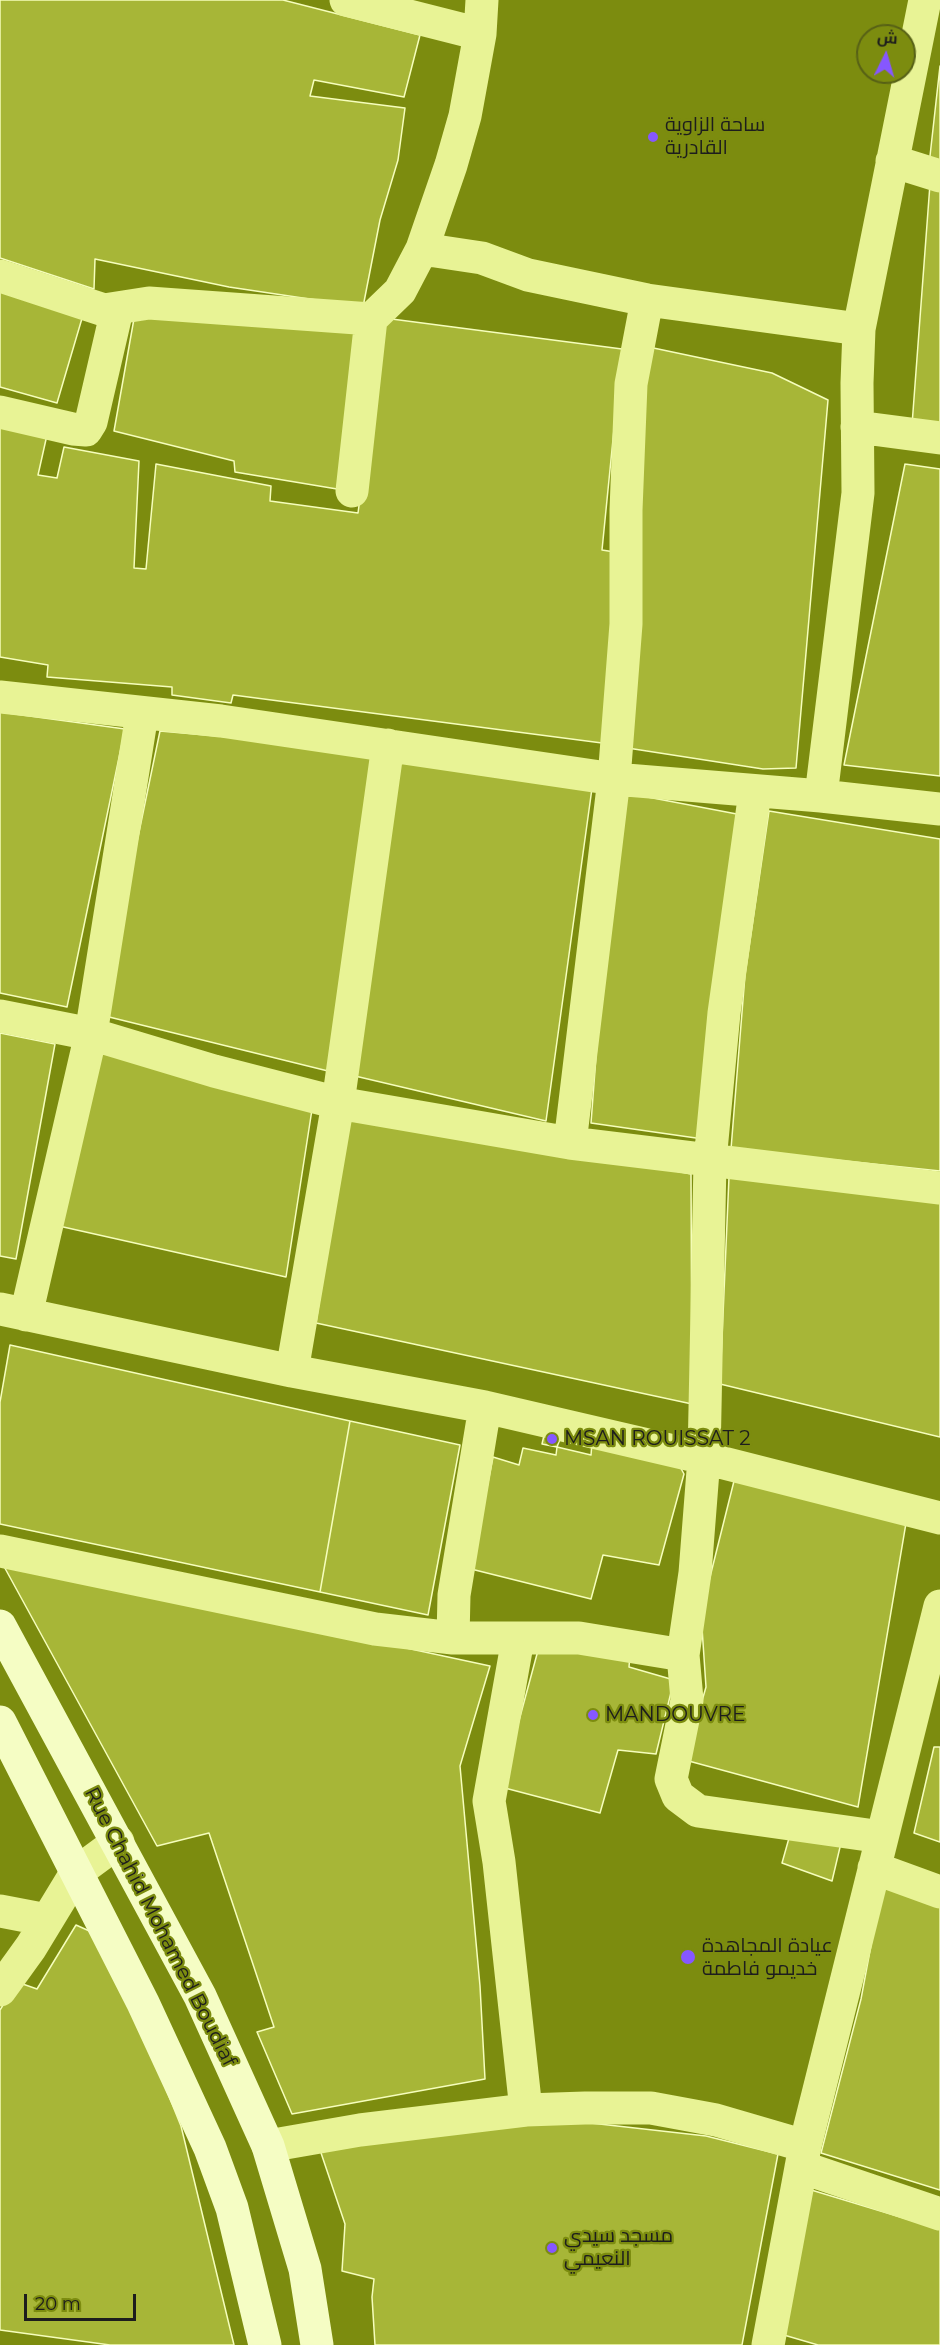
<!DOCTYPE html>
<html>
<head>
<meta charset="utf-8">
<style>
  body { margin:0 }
  #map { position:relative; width:940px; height:2345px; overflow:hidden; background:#7c8c0f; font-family:Montserrat,Cairo,sans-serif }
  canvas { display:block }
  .north { position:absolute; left:856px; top:24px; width:60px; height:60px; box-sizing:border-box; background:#7c8c0f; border:2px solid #566015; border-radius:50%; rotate:5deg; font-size:16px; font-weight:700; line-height:24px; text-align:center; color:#1d1d1d }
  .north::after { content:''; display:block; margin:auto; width:21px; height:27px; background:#8657ff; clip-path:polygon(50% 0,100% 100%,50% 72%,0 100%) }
  .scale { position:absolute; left:24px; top:2294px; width:112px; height:27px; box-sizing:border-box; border:3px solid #1d1d1d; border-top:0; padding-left:8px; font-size:18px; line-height:21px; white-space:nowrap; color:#1d1d1d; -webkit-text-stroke:4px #7c8c0f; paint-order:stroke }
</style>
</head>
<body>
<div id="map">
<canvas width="940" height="2345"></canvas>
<div class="north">ش</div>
<div class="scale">20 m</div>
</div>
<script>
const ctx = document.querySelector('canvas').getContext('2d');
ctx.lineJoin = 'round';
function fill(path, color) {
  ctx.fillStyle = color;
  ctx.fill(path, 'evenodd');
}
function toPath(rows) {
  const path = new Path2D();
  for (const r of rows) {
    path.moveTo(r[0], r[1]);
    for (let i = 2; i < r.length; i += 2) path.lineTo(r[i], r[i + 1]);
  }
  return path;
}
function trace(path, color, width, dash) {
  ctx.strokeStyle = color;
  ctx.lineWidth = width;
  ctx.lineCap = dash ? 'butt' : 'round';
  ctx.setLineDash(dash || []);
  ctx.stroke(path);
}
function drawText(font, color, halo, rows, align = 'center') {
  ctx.font = font + ' Montserrat,Cairo,sans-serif';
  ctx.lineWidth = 4.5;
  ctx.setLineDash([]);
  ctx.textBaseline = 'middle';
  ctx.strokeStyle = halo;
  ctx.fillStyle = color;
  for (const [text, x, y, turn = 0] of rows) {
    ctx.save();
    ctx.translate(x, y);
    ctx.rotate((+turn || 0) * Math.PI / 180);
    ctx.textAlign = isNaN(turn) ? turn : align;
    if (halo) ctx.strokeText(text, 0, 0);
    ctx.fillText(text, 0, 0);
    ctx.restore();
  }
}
const building = toPath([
  [0,0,283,0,420,35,404,97,314,80,310,96,405,108,398,160,380,220,363,307,229,287,95,259,94,289,0,258,0,0],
  [940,66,940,168,929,165,940,66],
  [930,184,940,187,940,428,912,425,930,184],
  [0,286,83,315,57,403,0,387,0,286],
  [135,313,358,326,337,489,235,472,234,461,114,431,135,313],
  [384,318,622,349,602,550,621,553,602,743,233,695,231,703,172,695,172,687,47,677,48,665,0,657,0,417,49,426,38,475,57,478,64,447,139,461,134,568,146,569,156,464,271,486,270,501,358,513,384,318],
  [644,346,772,373,828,400,796,768,763,769,621,747,644,346],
  [905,464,940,469,940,776,844,765,905,464],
  [0,712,125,729,67,1007,0,993,0,712],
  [160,731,377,750,328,1071,101,1015,160,731],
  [401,750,593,781,546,1121,355,1076,401,750],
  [616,791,742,815,703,1139,591,1123,616,791],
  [769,811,940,839,940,1171,731,1149,745,975,769,811],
  [0,1033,55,1044,16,1259,0,1256,0,1033],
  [96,1051,313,1103,286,1277,50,1224,96,1051],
  [349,1108,691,1174,692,1404,316,1323,349,1108],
  [729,1177,940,1197,940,1437,720,1384,729,1177],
  [10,1345,350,1421,320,1592,0,1524,0,1402,10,1345],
  [350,1421,460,1445,428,1615,320,1592,350,1421],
  [545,1431,562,1434,557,1447,542,1444,545,1431],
  [592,1443,673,1454,684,1474,659,1565,603,1555,591,1599,471,1569,493,1457,519,1465,523,1448,556,1455,557,1447,591,1455,592,1443],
  [734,1481,906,1523,858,1807,685,1760,706,1687,701,1613,734,1481],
  [1,1561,490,1666,460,1766,480,1986,485,2079,292,2114,257,2032,274,2027,209,1833,157,1846,1,1561],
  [540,1643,630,1655,629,1667,674,1680,656,1754,618,1750,600,1813,501,1787,540,1643],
  [934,1747,940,1747,940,1842,914,1833,934,1747],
  [791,1831,841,1843,832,1881,782,1863,791,1831],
  [882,1886,940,1907,940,2190,821,2153,861,1999,882,1886],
  [76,1925,105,1938,181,2126,234,2345,110,2345,0,2330,0,2010,17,1982,37,1989,76,1925],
  [564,2120,706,2136,778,2154,742,2345,375,2345,372,2297,374,2279,342,2271,345,2224,318,2144,564,2120],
  [808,2189,940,2229,940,2345,818,2345,777,2333,808,2189]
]);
const street = toPath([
  [346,0,480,34],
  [892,161,940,176],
  [422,249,482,258,528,275,647,300,859,329,857,383,858,493,821,796,940,809],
  [0,276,104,310,149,303,371,319,400,291,422,249,451,165,465,116,480,34,482,0],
  [859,329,925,0],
  [0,412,73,429,86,430,91,422,117,310],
  [857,427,940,438],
  [352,491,371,319],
  [0,697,221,721,614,779,821,796],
  [755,792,724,1013,710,1161,704,1458,695,1573,683,1655,687,1700,671,1779,678,1796,698,1811,882,1837],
  [0,1016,91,1034,214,1071,338,1103,570,1143,940,1188],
  [570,1143,614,779,626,624,626,510,631,384,647,300],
  [0,1309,292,1371,485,1407,704,1458,940,1518],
  [26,1315,91,1034,142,714],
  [292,1371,338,1103,388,745],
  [485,1407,454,1595,453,1638,579,1638,683,1655],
  [0,1551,375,1629,453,1638],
  [518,1639,489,1801,499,1862,526,2110],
  [874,1868,940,1892],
  [0,1911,47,1920],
  [0,1990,31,1947,76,1873,118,1842],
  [268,2146,360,2130,526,2110,585,2108,651,2108,716,2120,805,2146],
  [801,2167,940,2214],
  [768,2345,805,2146,940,1606]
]);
const secondary = toPath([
  [0,1626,200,1996,268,2146,305,2269,317,2345],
  [0,1722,143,2003,210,2148,232,2208,265,2345]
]);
const markers = [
  [653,137,6,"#8657ff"],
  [552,1439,6,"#8657ff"],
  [593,1715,6,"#8657ff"],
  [688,1957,8,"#8657ff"],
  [552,2248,6,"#8657ff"]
];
const poiNames = [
  ["ساحة الزاوية",665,125],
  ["القادرية",665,148],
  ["MSAN ROUISSAT 2",564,1439],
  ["MANDOUVRE",605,1715],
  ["عيادة المجاهدة",702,1946],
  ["خديمو فاطمة",702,1969],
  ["مسجد سيدي",564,2236],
  ["النعيمي",564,2259]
];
const streetNames = [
  ["Rue Chahid Mohamed Boudiaf",160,1927,63]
];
fill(building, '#a7b637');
trace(building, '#f6febc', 1.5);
trace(street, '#e8f395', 33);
trace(secondary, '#f5fdc4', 33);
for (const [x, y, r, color] of markers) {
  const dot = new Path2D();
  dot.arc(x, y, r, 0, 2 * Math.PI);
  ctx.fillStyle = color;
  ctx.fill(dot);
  trace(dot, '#7c8c0f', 2);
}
drawText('20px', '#1d1d1d', '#7c8c0f', poiNames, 'left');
drawText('20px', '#1d1d1d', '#7c8c0f', streetNames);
</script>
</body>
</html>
